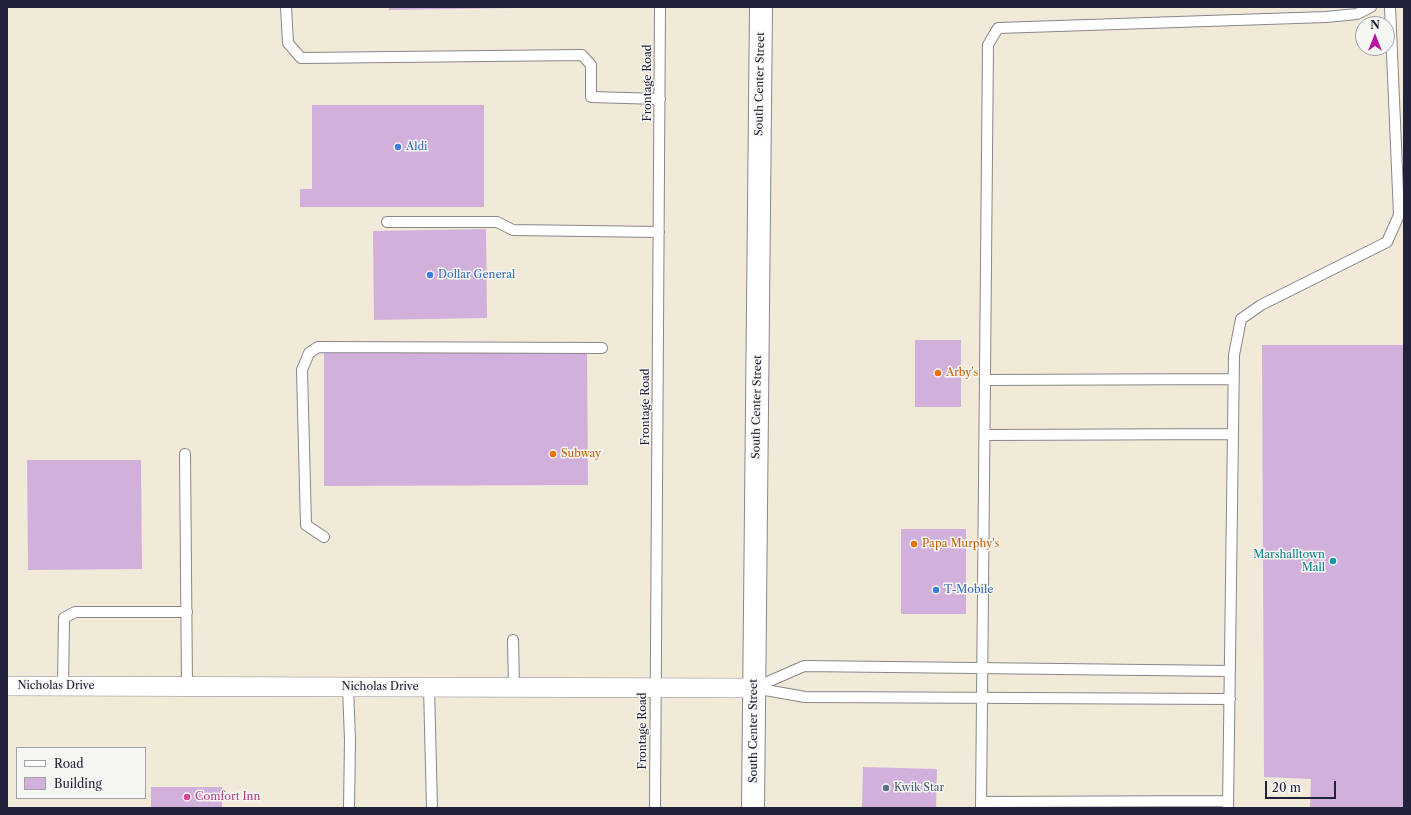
<!DOCTYPE html>
<html>
<head>
<meta charset="utf-8">
<style>
  body { margin:0 }
  #map { position:relative; width:1411px; height:815px; overflow:hidden; background:#f2ead8; font-family:"Libre Caslon Text",serif }
  canvas { display:block }
  .frame { position:absolute; inset:0; border:8px solid #22223b; pointer-events:none }
  .legend { position:absolute; left:16px; top:747px; width:130px; height:52px; box-sizing:border-box; background:#f6f6f2; border:1px solid #a1a1a9; margin:0; padding:5px 7px; list-style:none; font-size:12px; color:#22223b }
  .legend li { display:flex; align-items:center; gap:8px; height:20px }
  .legend b { width:20px; border:1px solid #a1a1a9 }
  .north { position:absolute; left:1355px; top:16px; width:40px; height:40px; box-sizing:border-box; background:#f6f6f2; border:1px solid #a1a1a9; border-radius:50%; rotate:0deg; font-size:11px; font-weight:700; line-height:16px; text-align:center; color:#22223b }
  .north::after { content:''; display:block; margin:auto; width:14px; height:18px; background:#b5179e; clip-path:polygon(50% 0,100% 100%,50% 72%,0 100%) }
  .scale { position:absolute; left:1265px; top:781px; width:71px; height:18px; box-sizing:border-box; border:2px solid #22223b; border-top:0; padding-left:5px; font-size:12px; line-height:14px; white-space:nowrap; color:#22223b; -webkit-text-stroke:3px #f6f6f2; paint-order:stroke }
</style>
</head>
<body>
<div id="map">
<canvas width="1411" height="815"></canvas>
<div class="frame"></div>
<ul class="legend">
<li><b style="height:5px;background:#fff"></b>Road</li>
<li><b style="height:11px;background:#d2b0dc"></b>Building</li>
</ul>
<div class="north">N</div>
<div class="scale">20 m</div>
</div>
<script>
const ctx = document.querySelector('canvas').getContext('2d');
ctx.lineJoin = 'round';
function fill(path, color) {
  ctx.fillStyle = color;
  ctx.fill(path, 'evenodd');
}
function toPath(rows) {
  const path = new Path2D();
  for (const r of rows) {
    path.moveTo(r[0], r[1]);
    for (let i = 2; i < r.length; i += 2) path.lineTo(r[i], r[i + 1]);
  }
  return path;
}
function trace(path, color, width, dash) {
  ctx.strokeStyle = color;
  ctx.lineWidth = width;
  ctx.lineCap = dash ? 'butt' : 'round';
  ctx.setLineDash(dash || []);
  ctx.stroke(path);
}
function drawText(font, color, halo, rows, align = 'center') {
  ctx.font = font + ' "Libre Caslon Text",serif';
  ctx.lineWidth = 3;
  ctx.setLineDash([]);
  ctx.textBaseline = 'middle';
  ctx.strokeStyle = halo;
  ctx.fillStyle = color;
  for (const [text, x, y, turn = 0] of rows) {
    ctx.save();
    ctx.translate(x, y);
    ctx.rotate((+turn || 0) * Math.PI / 180);
    ctx.textAlign = isNaN(turn) ? turn : align;
    if (halo) ctx.strokeText(text, 0, 0);
    ctx.fillText(text, 0, 0);
    ctx.restore();
  }
}
const building = toPath([
  [389,7,516,7,516,8,389,10],
  [312,105,484,105,484,207,300,207,300,189,312,189],
  [486,229,487,318,374,320,373,231],
  [915,340,961,340,961,407,915,407],
  [1262,345,1404,345,1404,808,1310,808,1311,779,1264,777],
  [587,351,588,485,324,486,324,352],
  [27,460,141,460,142,569,28,570],
  [901,529,966,529,966,614,901,614],
  [863,767,937,769,936,808,862,808],
  [151,787,222,787,222,808,151,808]
]);
const lane = toPath([
  [286,7,288,43,301,58,582,55,591,65,591,97,660,99],
  [387,222,497,222,513,230,659,232],
  [985,380,1233,379],
  [985,435,1233,434],
  [185,454,187,686],
  [324,537,306,525,302,370,309,353,318,347,602,348],
  [513,640,514,687],
  [63,686,64,618,75,612,187,612],
  [348,687,350,740,349,808],
  [429,687,432,808],
  [754,688,804,666,1230,671],
  [754,688,805,697,1230,699],
  [981,802,1228,801],
  [655,808,660,7],
  [981,808,988,45,998,28,1326,17,1357,14,1371,7],
  [1228,808,1234,355,1241,319,1261,305,1387,242,1399,215,1390,7]
]);
const street = toPath([
  [7,686,754,688]
]);
const primary = toPath([
  [753,808,761,7]
]);
const markers = [
  [398,147,4,"#3f7fe0"],
  [430,275,4,"#3f7fe0"],
  [938,373,4,"#e8710a"],
  [553,454,4,"#e8710a"],
  [914,544,4,"#e8710a"],
  [1333,561,4,"#0f9aa8"],
  [936,590,4,"#3f7fe0"],
  [886,788,4,"#5c6f8a"],
  [187,797,4,"#d1479c"]
];
const streetNames = [
  ["Frontage Road",648,83,-90],
  ["South Center Street",760,84,-89],
  ["Frontage Road",646,407,-90],
  ["South Center Street",757,407,-89],
  ["Nicholas Drive",56,686],
  ["Nicholas Drive",380,687],
  ["Frontage Road",643,731,-90],
  ["South Center Street",754,731,-90]
];
const shopNames = [
  ["Aldi",406,147],
  ["Dollar General",438,275],
  ["T-Mobile",944,590]
];
const foodNames = [
  ["Arby's",946,373],
  ["Subway",561,454],
  ["Papa Murphy's",922,544]
];
const cultureNames = [
  ["Marshalltown",1325,555],
  ["Mall",1325,568]
];
const serviceNames = [
  ["Kwik Star",894,788]
];
const hotelNames = [
  ["Comfort Inn",195,797]
];
fill(building, '#d2b0dc');
trace(lane, '#8a868a', 12);
trace(street, '#8a868a', 20);
trace(primary, '#8a868a', 24);
trace(lane, '#fff', 10);
trace(street, '#fff', 19);
trace(primary, '#fff', 22);
for (const [x, y, r, color] of markers) {
  const dot = new Path2D();
  dot.arc(x, y, r, 0, 2 * Math.PI);
  ctx.fillStyle = color;
  ctx.fill(dot);
  trace(dot, '#f6f6f2', 1.5);
}
drawText('11px', '#22223b', '#f6f6f2', streetNames);
drawText('11px', '#366cbe', '#f6f6f2', shopNames, 'left');
drawText('11px', '#c56008', '#f6f6f2', foodNames, 'left');
drawText('11px', '#0d838f', '#f6f6f2', cultureNames, 'right');
drawText('11px', '#4e5e75', '#f6f6f2', serviceNames, 'left');
drawText('11px', '#b23c85', '#f6f6f2', hotelNames, 'left');
</script>
</body>
</html>
